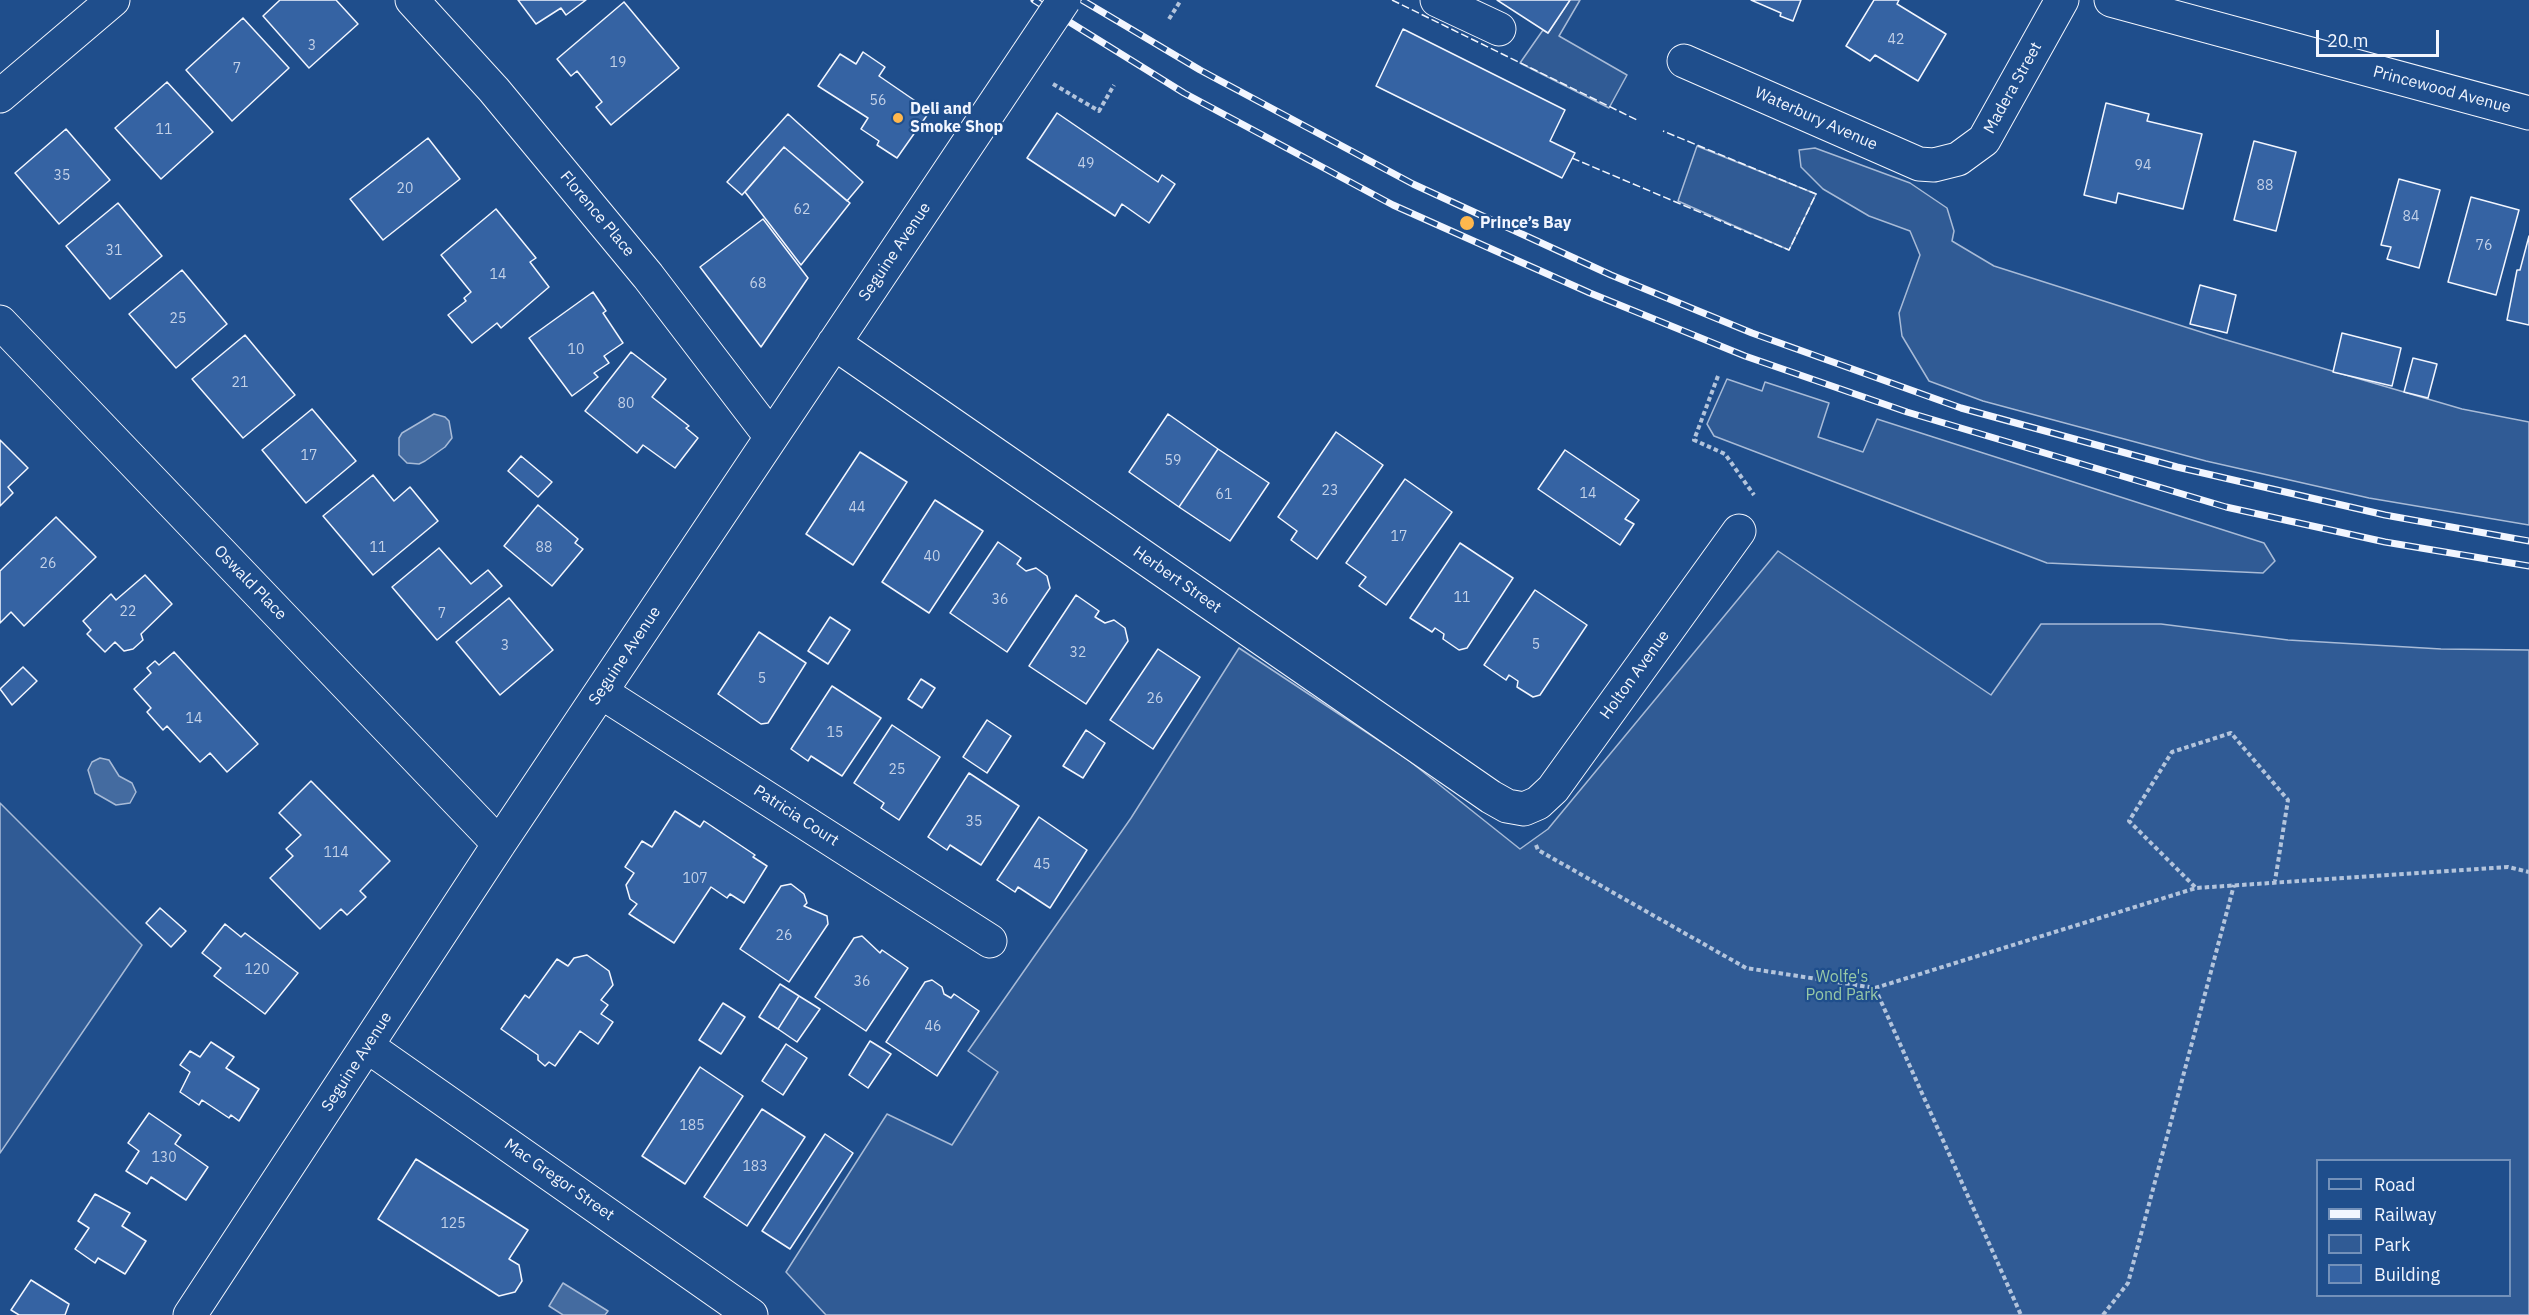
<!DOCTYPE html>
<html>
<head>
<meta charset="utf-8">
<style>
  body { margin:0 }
  #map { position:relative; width:2529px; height:1315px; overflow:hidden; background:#1f4e8c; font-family:"IBM Plex Sans",sans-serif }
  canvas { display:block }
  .legend { position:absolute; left:2316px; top:1159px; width:195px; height:138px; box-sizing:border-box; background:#1f4e8c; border:2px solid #7391ba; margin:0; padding:8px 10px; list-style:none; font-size:18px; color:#f2f6ff }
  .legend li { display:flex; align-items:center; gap:12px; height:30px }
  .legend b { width:30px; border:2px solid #7391ba }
  .scale { position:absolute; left:2316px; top:30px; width:123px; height:27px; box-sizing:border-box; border:3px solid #f2f6ff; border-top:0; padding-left:8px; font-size:18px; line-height:21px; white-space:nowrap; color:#f2f6ff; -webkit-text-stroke:4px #1f4e8c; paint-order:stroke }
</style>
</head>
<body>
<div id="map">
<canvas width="2529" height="1315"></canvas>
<ul class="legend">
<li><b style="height:8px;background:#1f4e8c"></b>Road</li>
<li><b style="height:8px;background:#f2f6ff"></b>Railway</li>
<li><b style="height:16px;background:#305b95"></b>Park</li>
<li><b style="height:16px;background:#3563a3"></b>Building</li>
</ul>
<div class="scale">20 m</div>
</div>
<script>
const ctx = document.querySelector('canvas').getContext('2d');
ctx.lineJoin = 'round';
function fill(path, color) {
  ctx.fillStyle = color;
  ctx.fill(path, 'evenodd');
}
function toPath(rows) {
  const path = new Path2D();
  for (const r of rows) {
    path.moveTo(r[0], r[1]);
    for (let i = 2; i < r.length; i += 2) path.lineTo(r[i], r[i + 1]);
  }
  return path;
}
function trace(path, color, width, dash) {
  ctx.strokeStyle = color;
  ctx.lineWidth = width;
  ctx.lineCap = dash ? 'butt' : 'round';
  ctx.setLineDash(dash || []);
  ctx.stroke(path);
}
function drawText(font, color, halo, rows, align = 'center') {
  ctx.font = font + ' "IBM Plex Sans",sans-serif';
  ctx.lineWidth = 4.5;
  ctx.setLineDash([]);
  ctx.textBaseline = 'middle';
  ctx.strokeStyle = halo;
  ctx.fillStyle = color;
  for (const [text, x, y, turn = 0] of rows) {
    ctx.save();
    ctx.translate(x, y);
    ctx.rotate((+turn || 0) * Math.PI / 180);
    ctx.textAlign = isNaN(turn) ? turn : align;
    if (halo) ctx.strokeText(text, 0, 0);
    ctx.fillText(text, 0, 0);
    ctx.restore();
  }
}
const green = toPath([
  [1570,0,1580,0,1559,36,1627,75,1609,108,1520,63,1543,30,1548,33,1570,0],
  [1697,146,1816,194,1789,250,1678,201,1697,146],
  [1815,148,1910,183,1947,208,1954,231,1952,241,1994,266,2223,339,2462,409,2529,422,2529,525,2369,498,2206,461,1983,401,1929,381,1902,336,1899,313,1920,255,1910,231,1869,216,1823,189,1801,167,1799,150,1815,148],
  [1727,379,1762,391,1765,382,1829,403,1818,437,1863,452,1877,419,2264,543,2275,561,2263,573,2047,563,1714,436,1707,424,1727,379],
  [1778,551,1991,695,2041,624,2161,624,2288,640,2441,649,2529,650,2529,1315,826,1315,786,1272,887,1114,952,1145,998,1072,968,1051,1131,818,1239,648,1407,759,1520,849,1548,829,1778,551],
  [2318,1160,2510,1160,2510,1296,2318,1296,2318,1160],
  [0,803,142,945,0,1153,0,803]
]);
const water = toPath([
  [434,414,445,417,449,421,452,438,445,447,425,461,419,464,407,463,399,455,399,438,402,433,434,414],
  [100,758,109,760,119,776,132,783,136,792,130,803,116,805,95,793,88,770,92,762,100,758],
  [563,1283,608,1311,605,1315,563,1315,549,1306,563,1283]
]);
const building = toPath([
  [280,0,336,0,358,24,309,68,263,16,280,0],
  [518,0,586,0,566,15,561,8,536,24,518,0],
  [1497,0,1570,0,1548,33,1497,0],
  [1751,0,1801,0,1793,21,1780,16,1781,13,1751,0],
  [1874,0,1899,0,1897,4,1946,34,1918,81,1875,55,1870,61,1846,46,1874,0],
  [624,2,679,68,611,125,596,107,602,102,577,71,571,76,557,59,624,2],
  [243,18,289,68,232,121,186,70,243,18],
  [1403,29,1565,110,1550,141,1575,153,1562,178,1376,86,1403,29],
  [863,52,885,67,879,76,930,111,897,158,877,145,879,141,861,129,868,118,818,86,840,54,856,64,863,52],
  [167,82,213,132,161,179,115,128,167,82],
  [2106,103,2149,114,2147,121,2202,134,2183,209,2118,193,2116,203,2084,195,2106,103],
  [1057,113,1158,182,1162,175,1175,184,1149,223,1122,204,1115,216,1027,158,1057,113],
  [788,114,863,182,847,201,784,147,742,195,727,182,788,114],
  [66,129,110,180,59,224,15,173,66,129],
  [428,138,460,179,383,240,350,199,428,138],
  [2254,141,2296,152,2276,231,2234,220,2254,141],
  [784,147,850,203,801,265,745,192,784,147],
  [2399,179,2440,190,2419,268,2387,259,2391,247,2381,245,2399,179],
  [2471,197,2519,210,2496,295,2448,282,2471,197],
  [118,203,162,256,110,299,66,246,118,203],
  [496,209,536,258,530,262,549,287,501,328,497,323,472,343,448,315,466,301,464,298,471,292,441,255,496,209],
  [763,219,808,278,761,347,700,267,763,219],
  [2529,236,2529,325,2507,320,2517,270,2520,270,2529,236],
  [182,270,227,324,176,368,129,314,182,270],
  [2200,285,2236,295,2227,333,2190,324,2200,285],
  [593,292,606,311,603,313,623,343,604,356,609,363,594,373,598,377,572,396,529,338,593,292],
  [2342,333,2401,348,2392,386,2333,372,2342,333],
  [245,335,295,395,243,438,192,379,245,335],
  [631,352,666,379,652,397,689,426,686,428,698,438,675,468,643,445,637,453,585,411,631,352],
  [2413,358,2437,364,2428,398,2404,392,2413,358],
  [312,409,356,461,306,503,262,450,312,409],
  [1168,414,1218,449,1179,507,1129,472,1168,414],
  [1336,432,1383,465,1317,559,1291,540,1297,531,1278,517,1336,432],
  [0,440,28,468,8,487,13,493,0,506,0,440],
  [1218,449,1269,483,1230,541,1179,507,1218,449],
  [1565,450,1639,500,1625,519,1634,524,1620,545,1538,489,1565,450],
  [860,452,907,482,853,565,806,534,860,452],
  [521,456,552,482,538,497,508,471,521,456],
  [373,475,394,501,410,487,438,521,373,575,323,516,373,475],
  [1405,479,1452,512,1386,605,1359,586,1366,577,1346,563,1405,479],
  [935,500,983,531,929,613,882,582,935,500],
  [538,505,578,539,575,543,583,549,552,586,504,546,538,505],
  [56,517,96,557,24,626,11,612,0,623,0,571,56,517],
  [998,542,1021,558,1017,564,1026,571,1036,568,1047,576,1050,588,1007,652,950,613,998,542],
  [1460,543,1513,578,1467,648,1459,650,1443,639,1444,634,1435,628,1432,632,1410,618,1460,543],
  [439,548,471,584,488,570,502,586,437,640,392,587,439,548],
  [145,575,172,604,141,634,143,640,133,649,124,651,115,642,105,652,87,634,91,630,83,621,111,594,116,600,145,575],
  [1535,590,1587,625,1540,695,1533,697,1517,687,1518,681,1509,675,1506,680,1484,665,1535,590],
  [1076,595,1099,611,1095,617,1105,623,1114,620,1125,628,1128,641,1086,704,1029,666,1076,595],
  [509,598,553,650,500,695,456,642,509,598],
  [830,617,850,630,828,664,808,651,830,617],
  [759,632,806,663,768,723,761,724,718,694,759,632],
  [1158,649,1200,677,1153,749,1110,720,1158,649],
  [174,652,258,744,227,772,210,753,200,762,167,726,163,730,147,712,151,708,134,689,151,673,147,668,155,661,159,665,174,652],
  [23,667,37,681,12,705,0,689,23,667],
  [921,679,935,688,922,708,908,699,921,679],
  [832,686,881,718,842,776,811,756,808,761,791,749,832,686],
  [987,720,1011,736,987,773,963,757,987,720],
  [892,725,940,757,899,820,881,808,884,803,854,783,892,725],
  [1086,730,1105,743,1083,778,1063,766,1086,730],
  [969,773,1019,806,981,865,950,845,947,850,928,837,969,773],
  [311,781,390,861,360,891,366,897,347,915,341,909,320,929,270,878,293,856,286,849,301,835,279,813,311,781],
  [675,811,700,827,704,821,755,855,753,857,767,866,744,903,730,894,727,898,711,887,674,943,629,914,637,904,630,899,626,885,634,873,625,867,642,841,652,847,675,811],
  [1039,817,1087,850,1050,908,1018,887,1015,892,997,880,1039,817],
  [791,884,804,894,807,903,804,906,827,916,828,924,789,982,740,949,781,886,791,884],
  [160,908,186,931,171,947,146,923,160,908],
  [225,924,241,937,245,933,298,973,265,1014,214,976,221,968,202,953,225,924],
  [862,936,880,953,882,950,908,968,866,1031,815,997,854,938,862,936],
  [587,955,609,971,613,985,601,1000,608,1005,601,1014,613,1022,598,1044,580,1031,555,1066,549,1062,545,1066,538,1060,538,1055,501,1029,525,995,529,998,557,959,568,966,574,958,587,955],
  [932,980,942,987,944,994,951,998,954,994,979,1011,937,1076,886,1042,925,982,932,980],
  [780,984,799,996,778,1029,759,1017,780,984],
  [799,996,820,1009,797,1042,778,1029,799,996],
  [723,1003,745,1017,721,1054,699,1040,723,1003],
  [870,1041,891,1054,868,1088,849,1075,870,1041],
  [211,1042,234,1057,226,1068,259,1089,239,1121,231,1115,229,1118,202,1100,199,1105,180,1092,190,1072,180,1065,190,1051,200,1057,211,1042],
  [786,1044,807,1058,783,1095,762,1081,786,1044],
  [700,1067,743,1096,685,1184,642,1156,700,1067],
  [762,1109,805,1137,747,1226,704,1197,762,1109],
  [149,1113,181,1135,175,1144,208,1167,186,1200,151,1177,147,1184,126,1171,139,1151,128,1143,149,1113],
  [825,1134,853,1153,790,1249,762,1231,825,1134],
  [416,1159,528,1230,509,1259,519,1265,522,1281,515,1292,499,1296,378,1219,416,1159],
  [95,1194,130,1213,122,1226,146,1241,125,1274,98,1258,95,1263,75,1249,89,1228,78,1221,95,1194],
  [31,1280,69,1304,65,1315,19,1315,11,1310,31,1280]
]);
const path = toPath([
  [1169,19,1181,0],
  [1053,84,1099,111,1114,85],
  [1718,376,1694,440,1725,454,1754,495],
  [1536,845,1538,850,1746,968,1875,988,2196,888,2508,867,2529,872],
  [2195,887,2129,821,2172,752,2231,733,2288,800,2275,881],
  [1875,988,2021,1315],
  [2103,1315,2128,1283,2234,885]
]);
const minor = toPath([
  [412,0,494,90,648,276,771,437],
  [1437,0,1499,29],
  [2111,0,2529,113],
  [1684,61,1919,164,1934,165,1958,159,1984,140,2062,0],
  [0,96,113,0],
  [0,322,499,844],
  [834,343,1491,797,1507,806,1524,809,1538,803,1553,789,1739,531],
  [601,692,990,941],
  [367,1046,751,1315],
  [190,1315,499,844,985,118]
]);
const rail = toPath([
  [1034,0,1184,93,1393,205,1590,293,1745,356,1907,412,2226,507,2385,542,2529,566],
  [1082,0,1200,70,1413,184,1611,275,1752,333,1961,408,2177,467,2385,515,2529,541]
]);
const minorBridge = toPath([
  [985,118,1064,0]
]);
const fence = toPath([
  [1392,0,1637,120],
  [1572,158,1789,250,1816,194,1663,131]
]);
const markers = [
  [898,118,6,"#ffb74d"],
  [1467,223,8,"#ffb74d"]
];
const numberNames = [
  ["42",1896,40],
  ["3",312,46],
  ["19",618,63],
  ["7",237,69],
  ["56",878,101],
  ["11",164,130],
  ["49",1086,164],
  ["94",2143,166],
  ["35",62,176],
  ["88",2265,186],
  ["20",405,189],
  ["62",802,210],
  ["84",2411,217],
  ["76",2484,246],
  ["31",114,251],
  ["14",498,275],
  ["68",758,284],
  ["25",178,319],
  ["10",576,350],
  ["21",240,383],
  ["80",626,404],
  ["17",309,456],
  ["59",1173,461],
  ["23",1330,491],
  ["14",1588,494],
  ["61",1224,495],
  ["44",857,508],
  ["17",1399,537],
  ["11",378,548],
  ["88",544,548],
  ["40",932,557],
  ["26",48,564],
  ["11",1462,598],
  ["36",1000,600],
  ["22",128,612],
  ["7",442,614],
  ["5",1536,645],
  ["3",505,646],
  ["32",1078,653],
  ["5",762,679],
  ["26",1155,699],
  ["14",194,719],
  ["15",835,733],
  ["25",897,770],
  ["35",974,822],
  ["114",336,853],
  ["45",1042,865],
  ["107",695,879],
  ["26",784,936],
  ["120",257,970],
  ["36",862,982],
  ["46",933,1027],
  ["185",692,1126],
  ["130",164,1158],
  ["183",755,1167],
  ["125",453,1224]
];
const streetNames = [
  ["Madera Street",2013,88,-61],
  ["Princewood Avenue",2442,90,15],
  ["Waterbury Avenue",1816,119,24],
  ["Florence Place",597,214,50],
  ["Seguine Avenue",895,252,-56],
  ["Herbert Street",1177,580,35],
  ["Oswald Place",250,583,46],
  ["Seguine Avenue",625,656,-56],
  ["Holton Avenue",1635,675,-54],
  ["Patricia Court",796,816,33],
  ["Seguine Avenue",357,1062,-57],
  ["Mac Gregor Street",559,1180,35]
];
const poiNames = [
  ["Deli and",910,109],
  ["Smoke Shop",910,127],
  ["Prince’s Bay",1480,223]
];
const parkNames = [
  ["Wolfe's",1842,977],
  ["Pond Park",1842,995]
];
fill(green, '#305b95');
trace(green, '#a8bbd7', 1.5);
fill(water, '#446ba0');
trace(water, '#a8bbd7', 1.5);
fill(building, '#3563a3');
trace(building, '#f2f6ff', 1.5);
trace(minor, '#f2f6ff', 35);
trace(path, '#b3c4dc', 4, [4.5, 3]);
trace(minor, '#1f4e8c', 33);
trace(rail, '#f2f6ff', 7);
trace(rail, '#1f4e8c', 4.5, [14]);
trace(minorBridge, '#f2f6ff', 35, []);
trace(minorBridge, '#1f4e8c', 33);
trace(fence, '#f2f6ff', 1.5, [8, 3]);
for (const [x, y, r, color] of markers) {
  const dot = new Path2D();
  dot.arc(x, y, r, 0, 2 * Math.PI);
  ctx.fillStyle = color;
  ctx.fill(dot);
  trace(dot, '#1f4e8c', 2);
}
drawText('14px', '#c3d1e8', null, numberNames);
drawText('16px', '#f2f6ff', '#1f4e8c', streetNames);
drawText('bold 16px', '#f2f6ff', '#1f4e8c', poiNames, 'left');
drawText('16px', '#97c8a6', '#1f4e8c', parkNames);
</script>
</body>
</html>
